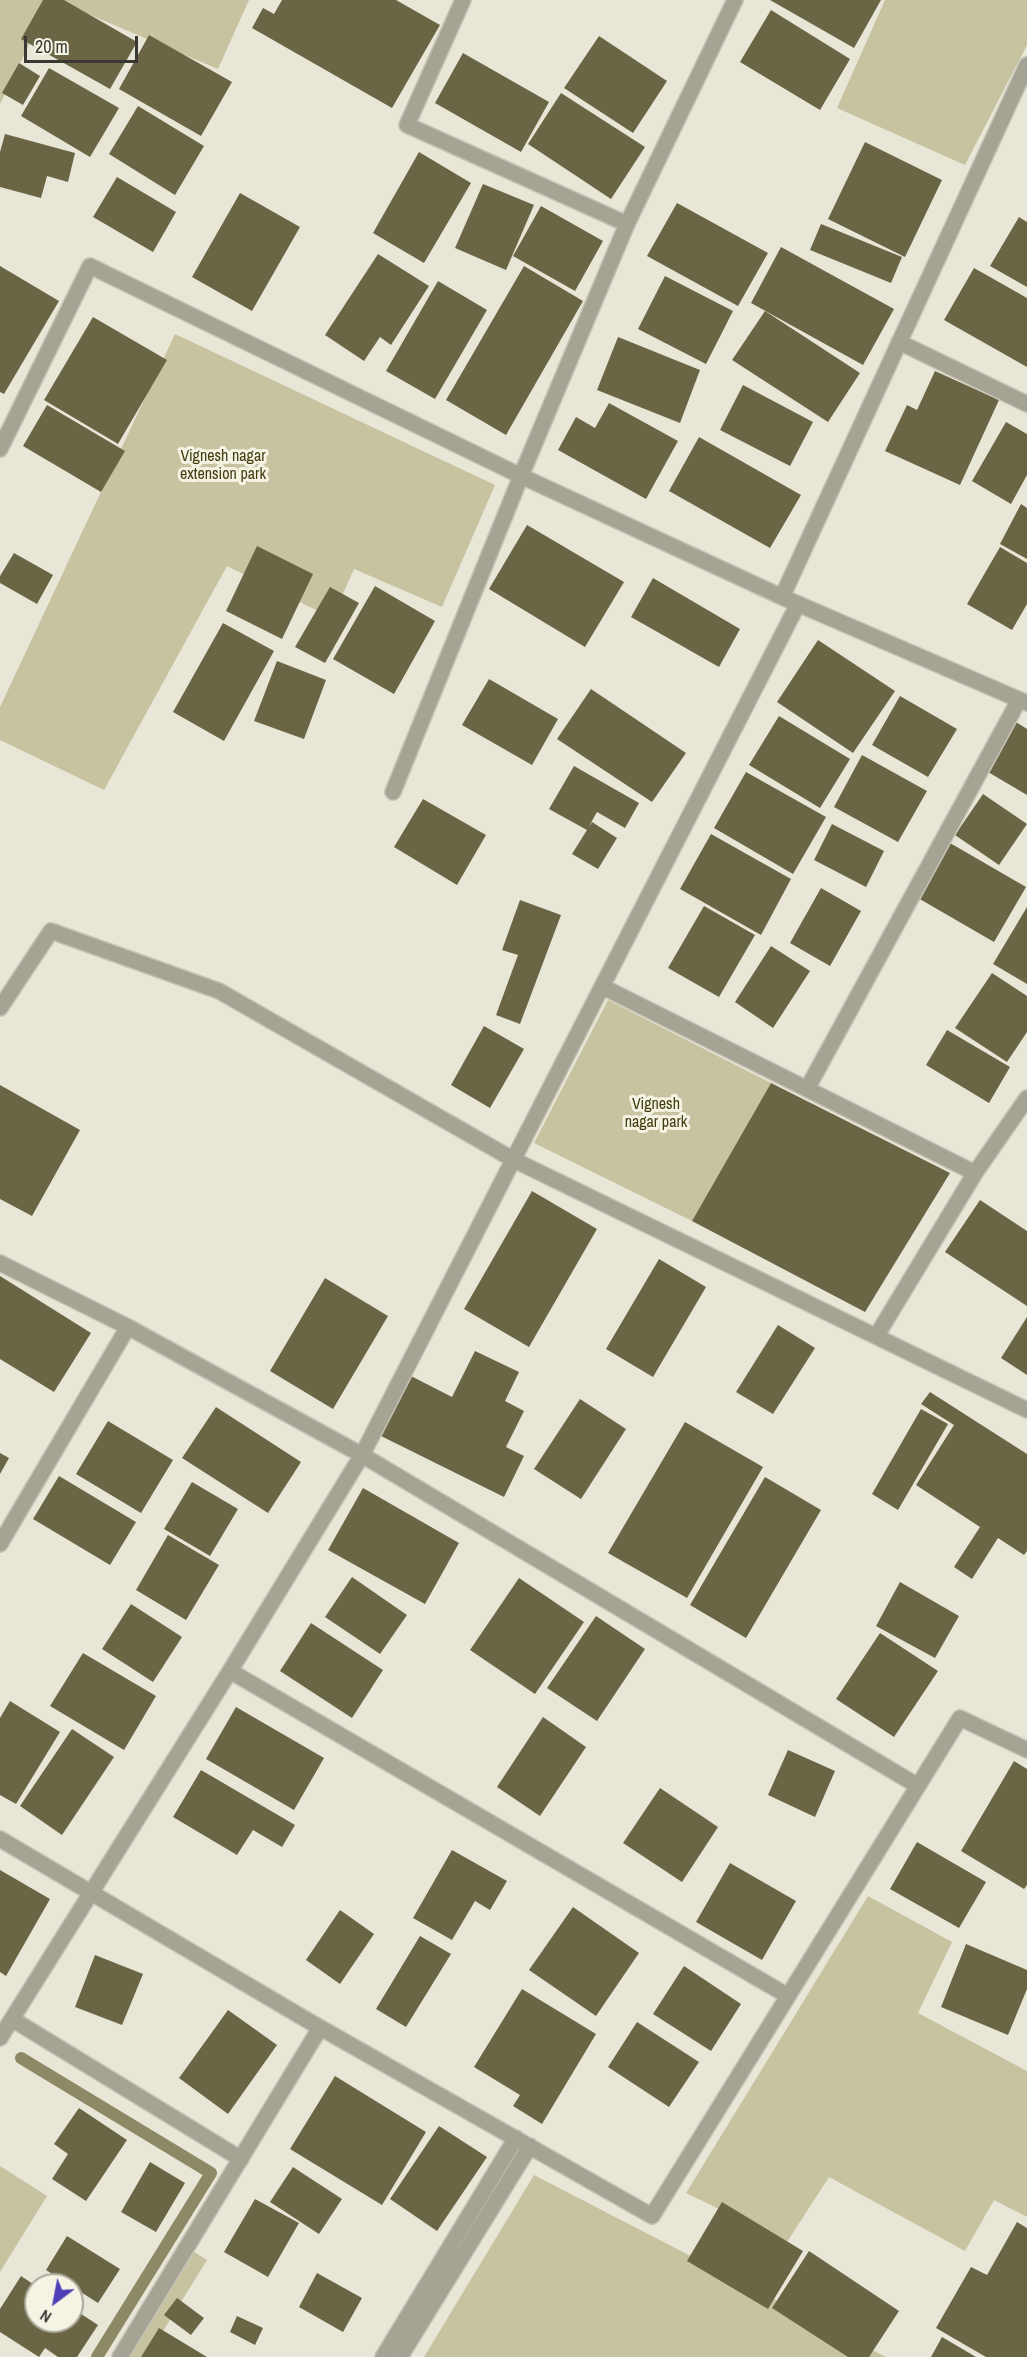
<!DOCTYPE html>
<html>
<head>
<meta charset="utf-8">
<style>
  body { margin:0 }
  #map { position:relative; width:1027px; height:2357px; overflow:hidden; background:#e8e6d6; font-family:"Archivo Narrow",sans-serif }
  canvas { display:block }
  .north { position:absolute; left:24px; top:2273px; width:60px; height:60px; box-sizing:border-box; background:#f5f3e3; border:2px solid #aaa89c; border-radius:50%; rotate:212deg; font-size:16px; font-weight:700; line-height:24px; text-align:center; color:#393832 }
  .north::after { content:''; display:block; margin:auto; width:21px; height:27px; background:#4e3fb6; clip-path:polygon(50% 0,100% 100%,50% 72%,0 100%) }
  .scale { position:absolute; left:24px; top:36px; width:114px; height:27px; box-sizing:border-box; border:3px solid #393832; border-top:0; padding-left:8px; font-size:18px; line-height:21px; white-space:nowrap; color:#393832; -webkit-text-stroke:4px #f5f3e3; paint-order:stroke }
</style>
</head>
<body>
<div id="map">
<canvas width="1027" height="2357"></canvas>
<div class="north">N</div>
<div class="scale">20 m</div>
</div>
<script>
const ctx = document.querySelector('canvas').getContext('2d');
ctx.lineJoin = 'round';
function fill(path, color) {
  ctx.fillStyle = color;
  ctx.fill(path, 'evenodd');
}
function toPath(rows) {
  const path = new Path2D();
  for (const r of rows) {
    path.moveTo(r[0], r[1]);
    for (let i = 2; i < r.length; i += 2) path.lineTo(r[i], r[i + 1]);
  }
  return path;
}
function trace(path, color, width, dash) {
  ctx.strokeStyle = color;
  ctx.lineWidth = width;
  ctx.lineCap = dash ? 'butt' : 'round';
  ctx.setLineDash(dash || []);
  ctx.stroke(path);
}
function drawText(font, color, halo, rows, align = 'center') {
  ctx.font = font + ' "Archivo Narrow",sans-serif';
  ctx.lineWidth = 6;
  ctx.setLineDash([]);
  ctx.textBaseline = 'middle';
  ctx.strokeStyle = halo;
  ctx.fillStyle = color;
  for (const [text, x, y, turn = 0] of rows) {
    ctx.save();
    ctx.translate(x, y);
    ctx.rotate((+turn || 0) * Math.PI / 180);
    ctx.textAlign = isNaN(turn) ? turn : align;
    if (halo) ctx.strokeText(text, 0, 0);
    ctx.fillText(text, 0, 0);
    ctx.restore();
  }
}
const green = toPath([
  [0,0,51,0,0,104],
  [55,0,249,0,218,69],
  [885,0,1027,0,1027,45,965,165,837,108],
  [175,334,495,485,442,607,354,569,332,618,227,566,104,790,0,740,0,707],
  [608,1000,771,1083,692,1221,534,1143],
  [868,1896,952,1942,918,2013,1027,2071,1027,2217,994,2200,965,2251,829,2177,787,2242,686,2193],
  [0,2166,47,2196,0,2272],
  [534,2175,886,2357,424,2357],
  [194,2252,207,2260,147,2357,128,2357]
]);
const stream = toPath([
  [21,2058,211,2173,97,2357]
]);
const building = toPath([
  [43,0,64,0,137,42,110,89,21,39],
  [282,0,396,0,440,25,392,108,252,28,263,8,274,14],
  [770,0,881,0,854,48],
  [771,10,850,59,820,110,740,62],
  [149,35,232,82,201,136,119,89],
  [599,36,667,81,633,133,564,88],
  [463,53,549,102,521,152,435,103],
  [19,63,40,76,23,105,2,93],
  [49,68,119,108,90,157,21,116],
  [561,93,645,147,611,199,528,144],
  [138,106,204,146,175,195,109,154],
  [5,134,75,153,68,182,47,176,41,198,0,187,0,152],
  [865,142,942,180,905,257,828,219],
  [419,152,471,183,424,263,373,233],
  [117,177,176,212,153,252,93,217],
  [483,184,534,205,506,270,455,248],
  [240,193,300,227,252,311,192,277],
  [677,203,768,253,738,306,647,256],
  [541,206,603,241,575,291,513,256],
  [1019,217,1027,222,1027,287,990,266],
  [821,224,902,257,891,283,810,250],
  [781,247,894,309,863,365,751,303],
  [378,254,429,286,391,345,380,337,364,361,325,335],
  [0,266,59,301,4,394,0,392],
  [524,266,583,301,506,435,446,400],
  [974,268,1027,298,1027,367,944,320],
  [665,276,733,311,706,364,638,329],
  [438,281,487,310,435,399,386,371],
  [765,311,860,373,828,422,732,360],
  [93,317,167,360,118,444,44,400],
  [618,337,700,370,680,423,597,390],
  [935,371,999,400,960,485,885,451,907,405,917,410],
  [743,385,813,422,790,466,720,430],
  [609,403,678,441,646,499,558,450,576,417,595,428],
  [47,405,125,451,101,492,23,446],
  [1006,422,1027,434,1027,475,1011,504,972,481],
  [699,437,801,495,770,548,669,491],
  [1021,504,1027,508,1027,559,1000,544],
  [527,525,624,582,585,647,489,589],
  [257,546,313,574,282,639,226,611],
  [1000,547,1027,563,1027,604,1012,630,967,604],
  [14,553,53,575,37,604,0,583,0,576],
  [653,578,740,629,719,667,631,617],
  [375,586,435,621,394,694,333,659],
  [330,587,359,603,325,663,295,647],
  [223,623,274,651,224,741,173,712],
  [818,640,895,691,853,753,777,702],
  [277,661,326,680,304,739,254,721],
  [489,679,558,719,532,765,462,725],
  [591,689,686,753,652,802,557,739],
  [900,696,957,729,928,777,872,745],
  [779,716,850,759,820,808,749,765],
  [1016,722,1027,729,1027,795,988,772],
  [862,755,927,791,898,842,834,807],
  [574,766,639,803,625,828,597,812,588,828,592,822,617,838,598,869,572,854,587,830,549,809],
  [746,772,826,817,793,874,714,828],
  [983,794,1027,824,999,865,955,835],
  [423,799,486,835,457,885,394,847],
  [832,824,884,851,866,887,814,860],
  [711,834,791,879,761,935,680,889],
  [950,843,1026,887,994,942,918,898],
  [821,888,861,911,830,966,790,943],
  [520,900,561,915,520,1024,496,1015,518,955,502,950],
  [704,906,755,935,719,997,668,968],
  [1027,907,1027,984,993,964],
  [771,946,810,971,773,1028,735,1002],
  [992,973,1027,996,1027,1032,1007,1062,955,1028],
  [484,1026,524,1049,490,1108,451,1085],
  [947,1030,1010,1067,989,1103,926,1065],
  [771,1083,950,1173,865,1312,692,1221],
  [0,1085,80,1130,32,1216,0,1199],
  [532,1191,597,1229,529,1347,464,1309],
  [980,1200,1027,1231,1027,1306,945,1252],
  [659,1259,706,1287,653,1377,606,1349],
  [0,1276,91,1333,54,1392,0,1359],
  [325,1278,388,1316,333,1409,270,1371],
  [1027,1317,1027,1375,1001,1358],
  [778,1325,815,1348,773,1414,736,1392],
  [475,1351,519,1372,505,1401,524,1411,506,1447,524,1456,504,1497,381,1436,411,1376,452,1397],
  [930,1392,1027,1454,1027,1551,1024,1555,998,1538,972,1579,954,1567,980,1527,916,1485,954,1425,921,1404],
  [580,1399,626,1429,581,1499,534,1469],
  [216,1407,301,1462,268,1513,182,1458],
  [921,1409,948,1424,898,1510,872,1494],
  [108,1421,173,1460,141,1513,76,1474],
  [685,1422,763,1467,687,1598,608,1553],
  [0,1453,9,1458,0,1474],
  [59,1476,136,1522,110,1565,33,1519],
  [765,1477,821,1510,746,1638,690,1605],
  [192,1482,238,1509,210,1556,164,1529],
  [363,1488,459,1543,425,1604,328,1550],
  [168,1535,219,1565,186,1620,136,1590],
  [352,1577,407,1615,380,1654,325,1617],
  [519,1578,584,1622,535,1694,470,1650],
  [900,1582,959,1616,935,1658,876,1626],
  [131,1604,182,1637,153,1682,102,1649],
  [596,1616,645,1649,597,1721,547,1688],
  [311,1623,383,1670,352,1718,280,1671],
  [880,1633,938,1671,894,1737,836,1699],
  [83,1653,156,1696,124,1750,50,1706],
  [10,1701,60,1732,16,1804,0,1795,0,1718],
  [236,1707,324,1758,294,1810,206,1759],
  [543,1717,586,1747,540,1816,497,1787],
  [72,1729,114,1757,62,1835,20,1806],
  [788,1750,835,1771,815,1817,768,1795],
  [1014,1761,1027,1769,1027,1885,1024,1889,961,1851],
  [201,1770,295,1825,282,1847,253,1830,237,1855,173,1817],
  [660,1788,718,1827,682,1882,623,1843],
  [917,1842,986,1882,959,1928,890,1889],
  [452,1850,507,1881,490,1910,475,1901,452,1940,413,1918],
  [730,1863,796,1901,762,1960,696,1922],
  [0,1870,50,1899,6,1976,0,1972],
  [573,1907,639,1953,596,2016,529,1970],
  [340,1910,374,1934,340,1984,306,1960],
  [420,1936,451,1954,406,2027,376,2009],
  [966,1944,1027,1970,1027,1989,1008,2035,941,2007],
  [95,1955,143,1974,122,2025,75,2007],
  [684,1966,741,2004,711,2051,653,2014],
  [522,1989,596,2034,542,2124,513,2106,520,2095,474,2067],
  [228,2010,277,2045,228,2114,179,2078],
  [637,2022,699,2062,669,2107,608,2067],
  [335,2076,426,2132,382,2205,290,2149],
  [79,2108,127,2140,86,2201,52,2179,68,2154,54,2144],
  [439,2126,487,2157,437,2231,390,2199],
  [150,2162,185,2183,156,2232,121,2212],
  [293,2167,342,2199,319,2234,270,2202],
  [255,2199,299,2223,268,2277,224,2252],
  [722,2202,803,2251,768,2309,687,2261],
  [1017,2222,1027,2228,1027,2357,986,2357,936,2328,971,2267,987,2275],
  [67,2236,120,2269,98,2303,46,2270],
  [809,2251,899,2311,869,2357,848,2357,772,2308],
  [317,2273,362,2298,343,2332,299,2307],
  [21,2276,36,2286,36,2321,72,2321,72,2308,98,2325,77,2357,58,2357,45,2348,39,2357,0,2332,0,2309],
  [177,2298,204,2318,191,2335,164,2315],
  [237,2316,263,2328,255,2345,230,2332],
  [159,2328,207,2357,141,2357],
  [942,2337,976,2357,931,2357]
]);
const street = toPath([
  [463,0,407,125,627,224],
  [899,342,1027,404],
  [0,449,90,266,521,476,782,597,1027,703],
  [782,597,1027,65],
  [393,792,521,476,627,224,735,0],
  [603,987,975,1173],
  [0,1008,51,931,219,991,514,1160,1027,1410],
  [807,1089,1019,700],
  [0,1263,128,1327,362,1455,918,1786],
  [877,1335,975,1173,1027,1098],
  [0,1544,128,1327],
  [230,1671,788,1996],
  [0,1839,312,2023,652,2216,960,1718,1027,1750],
  [12,2019,241,2159],
  [0,2038,230,1671,362,1455,798,604],
  [120,2357,320,2028],
  [383,2357,516,2138],
  [400,2357,530,2146]
]);
const parkNames = [
  ["Vignesh nagar",223,457],
  ["extension park",223,475],
  ["Vignesh",656,1105],
  ["nagar park",656,1123]
];
fill(green, '#c7c3a1');
trace(stream, '#8d8966', 12);
fill(building, '#6a6645');
trace(street, '#c5c3b5', 18);
trace(street, '#a5a394', 15);
drawText('16px', '#433e10', '#f5f3e3', parkNames);
</script>
</body>
</html>
